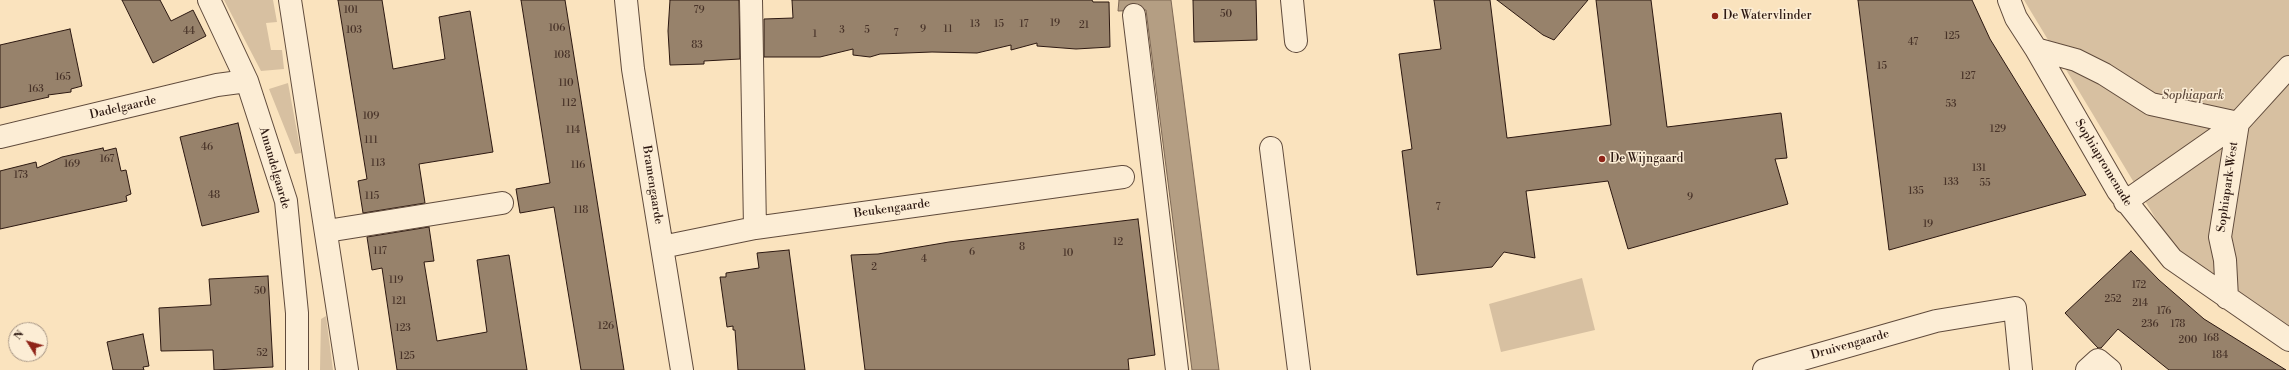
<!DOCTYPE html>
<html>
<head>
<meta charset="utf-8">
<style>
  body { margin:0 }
  #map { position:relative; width:2289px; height:370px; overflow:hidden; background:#fae3be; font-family:"Libre Bodoni",serif }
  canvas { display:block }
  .north { position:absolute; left:8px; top:322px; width:40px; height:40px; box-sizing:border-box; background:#fcedd5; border:1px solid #a99887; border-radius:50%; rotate:307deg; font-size:11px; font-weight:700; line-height:16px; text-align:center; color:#2c1811 }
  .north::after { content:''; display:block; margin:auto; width:14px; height:18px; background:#8f2418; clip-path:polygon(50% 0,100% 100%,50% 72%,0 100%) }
</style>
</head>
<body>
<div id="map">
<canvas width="2289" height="370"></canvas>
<div class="north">N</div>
</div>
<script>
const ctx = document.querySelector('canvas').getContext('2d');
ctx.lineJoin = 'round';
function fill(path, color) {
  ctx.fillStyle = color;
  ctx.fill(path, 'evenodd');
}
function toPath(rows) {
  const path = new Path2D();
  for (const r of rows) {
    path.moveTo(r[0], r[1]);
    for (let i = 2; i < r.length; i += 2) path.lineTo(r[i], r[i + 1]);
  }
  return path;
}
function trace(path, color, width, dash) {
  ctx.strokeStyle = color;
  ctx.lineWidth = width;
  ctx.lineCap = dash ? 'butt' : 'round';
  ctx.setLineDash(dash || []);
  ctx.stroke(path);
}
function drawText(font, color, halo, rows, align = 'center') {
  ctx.font = font + ' "Libre Bodoni",serif';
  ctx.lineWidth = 3;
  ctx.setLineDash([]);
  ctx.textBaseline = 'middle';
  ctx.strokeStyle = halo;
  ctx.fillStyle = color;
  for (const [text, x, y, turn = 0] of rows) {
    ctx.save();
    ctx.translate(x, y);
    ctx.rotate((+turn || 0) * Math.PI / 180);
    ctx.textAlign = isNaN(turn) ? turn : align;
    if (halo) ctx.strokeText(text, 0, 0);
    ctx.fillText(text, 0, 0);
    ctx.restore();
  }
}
const green = toPath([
  [224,0,273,0,277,22,266,23,271,50,282,50,284,69,261,71],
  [2024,0,2289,0,2289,335,2171,244],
  [288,83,301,153,295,154,269,89],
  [1582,278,1595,330,1501,352,1489,304],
  [326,316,333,370,320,370,321,319]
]);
const water = toPath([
  [1119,0,1171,0,1219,370,1192,370,1146,10,1118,11,1119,0]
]);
const building = toPath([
  [122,0,160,0,171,21,193,10,206,36,153,63,122,0],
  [338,0,382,0,393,69,445,59,439,17,470,11,493,152,419,164,425,203,363,213,358,181,367,179,338,0],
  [521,0,565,0,624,370,581,370,554,207,520,213,516,189,550,183,521,0],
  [670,0,739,0,740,59,704,61,704,64,670,65,668,31,670,0],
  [792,0,1092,0,1093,2,1109,2,1110,47,1076,49,1037,46,1037,43,1011,50,1011,45,977,53,932,52,880,54,870,57,853,55,853,49,820,57,764,57,764,19,793,18,792,0],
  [1193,0,1256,0,1257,40,1194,42,1193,0],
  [1434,0,1490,0,1507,138,1611,125,1596,0,1651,0,1667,127,1781,113,1787,158,1775,159,1788,204,1628,249,1608,181,1526,191,1535,258,1504,252,1492,267,1417,275,1402,151,1412,149,1399,54,1441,49,1434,0],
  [1497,0,1588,0,1554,40,1543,35,1497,0],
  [1858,0,1972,0,1990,39,2086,195,1889,250,1858,0],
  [70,29,82,86,71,89,71,92,48,95,49,97,0,108,0,45,70,29],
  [238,123,259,212,202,226,180,137,238,123],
  [103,148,104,151,116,148,121,171,126,170,131,194,126,196,127,201,0,229,0,171,36,162,37,168,62,157,103,148],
  [1138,219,1155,355,1128,359,1129,370,865,370,851,255,878,254,949,242,1138,219],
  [429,227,434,261,424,262,437,341,487,332,477,260,509,255,527,370,397,370,382,268,372,270,367,237,429,227],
  [789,250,805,370,738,370,735,330,733,330,733,326,727,327,720,277,726,277,726,273,759,268,757,253,789,250],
  [2131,251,2159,280,2204,319,2286,370,2169,370,2118,329,2101,348,2098,348,2065,313,2131,251],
  [268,276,273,367,214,370,213,350,161,351,159,308,211,305,209,279,268,276],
  [143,334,149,366,143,367,144,370,113,370,107,342,143,334]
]);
const minor = toPath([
  [209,0,247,81,286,201,297,313,297,370],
  [290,0,347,370],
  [626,0,633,69,682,370],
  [751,0,755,228],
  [1292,0,1296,41],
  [2009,0,2016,18,2036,49,2118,191,2172,259,2289,340],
  [1134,15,1177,370],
  [2036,49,2076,60,2104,74,2151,104,2238,123,2220,237,2225,260,2227,298],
  [0,137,217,85,247,81],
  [1271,148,1299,370],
  [2125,202,2238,123,2289,67],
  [327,231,502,203],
  [662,247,755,228,1123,177],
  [1764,370,1936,321,2015,308,2021,370],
  [2087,370,2098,360,2110,370]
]);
const markers = [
  [1715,16,4,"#8f2418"],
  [1602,159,4,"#8f2418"]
];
const numberNames = [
  ["101",351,11],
  ["79",699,11],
  ["50",1226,15],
  ["19",1055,24],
  ["13",975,25],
  ["15",999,25],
  ["17",1024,25],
  ["21",1084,26],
  ["106",557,29],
  ["9",923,30],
  ["11",948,30],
  ["103",354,31],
  ["3",842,31],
  ["5",867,31],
  ["44",189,32],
  ["7",896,34],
  ["1",815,35],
  ["125",1952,37],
  ["47",1913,43],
  ["83",697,46],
  ["108",562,56],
  ["15",1882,67],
  ["127",1968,77],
  ["165",63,78],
  ["110",566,84],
  ["163",36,90],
  ["112",569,104],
  ["53",1951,105],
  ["109",371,117],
  ["129",1998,130],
  ["114",573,131],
  ["111",371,141],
  ["46",207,148],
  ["167",107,160],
  ["113",378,164],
  ["169",72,165],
  ["116",578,166],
  ["131",1979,169],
  ["173",21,176],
  ["133",1951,183],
  ["55",1985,184],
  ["135",1916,192],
  ["48",214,196],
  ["115",372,197],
  ["9",1690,198],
  ["7",1438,208],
  ["118",581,211],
  ["19",1928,225],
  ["12",1118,243],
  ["8",1022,248],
  ["117",380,252],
  ["6",972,253],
  ["10",1068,254],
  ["4",924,260],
  ["2",874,268],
  ["119",396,281],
  ["172",2139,286],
  ["50",260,292],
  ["252",2113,300],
  ["121",399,302],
  ["214",2140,304],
  ["176",2164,312],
  ["236",2150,325],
  ["178",2178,325],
  ["126",606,327],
  ["123",403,329],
  ["168",2211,339],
  ["200",2188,341],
  ["52",262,354],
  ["184",2220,356],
  ["125",407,357]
];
const poiNames = [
  ["De Watervlinder",1723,16],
  ["De Wijngaard",1610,159]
];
const parkNames = [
  ["Sophiapark",2193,96]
];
const streetNames = [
  ["Dadelgaarde",123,108,-13],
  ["Sophiapromenade",2103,163,59],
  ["Amandelgaarde",274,168,74],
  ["Bramengaarde",652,185,81],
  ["Sophiapark-West",2228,187,-82],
  ["Beukengaarde",892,209,-8],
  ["Druivengaarde",1850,345,-16]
];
fill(green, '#d7c0a1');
fill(water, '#b49e83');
trace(water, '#7e6855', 1);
fill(building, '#97826b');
trace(building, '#2c1811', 1);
trace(minor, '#604b3c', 24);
trace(minor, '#fcedd5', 22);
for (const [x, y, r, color] of markers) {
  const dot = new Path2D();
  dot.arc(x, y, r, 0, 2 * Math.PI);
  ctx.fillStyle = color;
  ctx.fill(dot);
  trace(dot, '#fcedd5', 1.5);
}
drawText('10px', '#473228', null, numberNames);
drawText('12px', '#2c1811', '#fcedd5', poiNames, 'left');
drawText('italic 12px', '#5f4a3c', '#fcedd5', parkNames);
drawText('12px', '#2c1811', '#fcedd5', streetNames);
</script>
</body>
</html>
